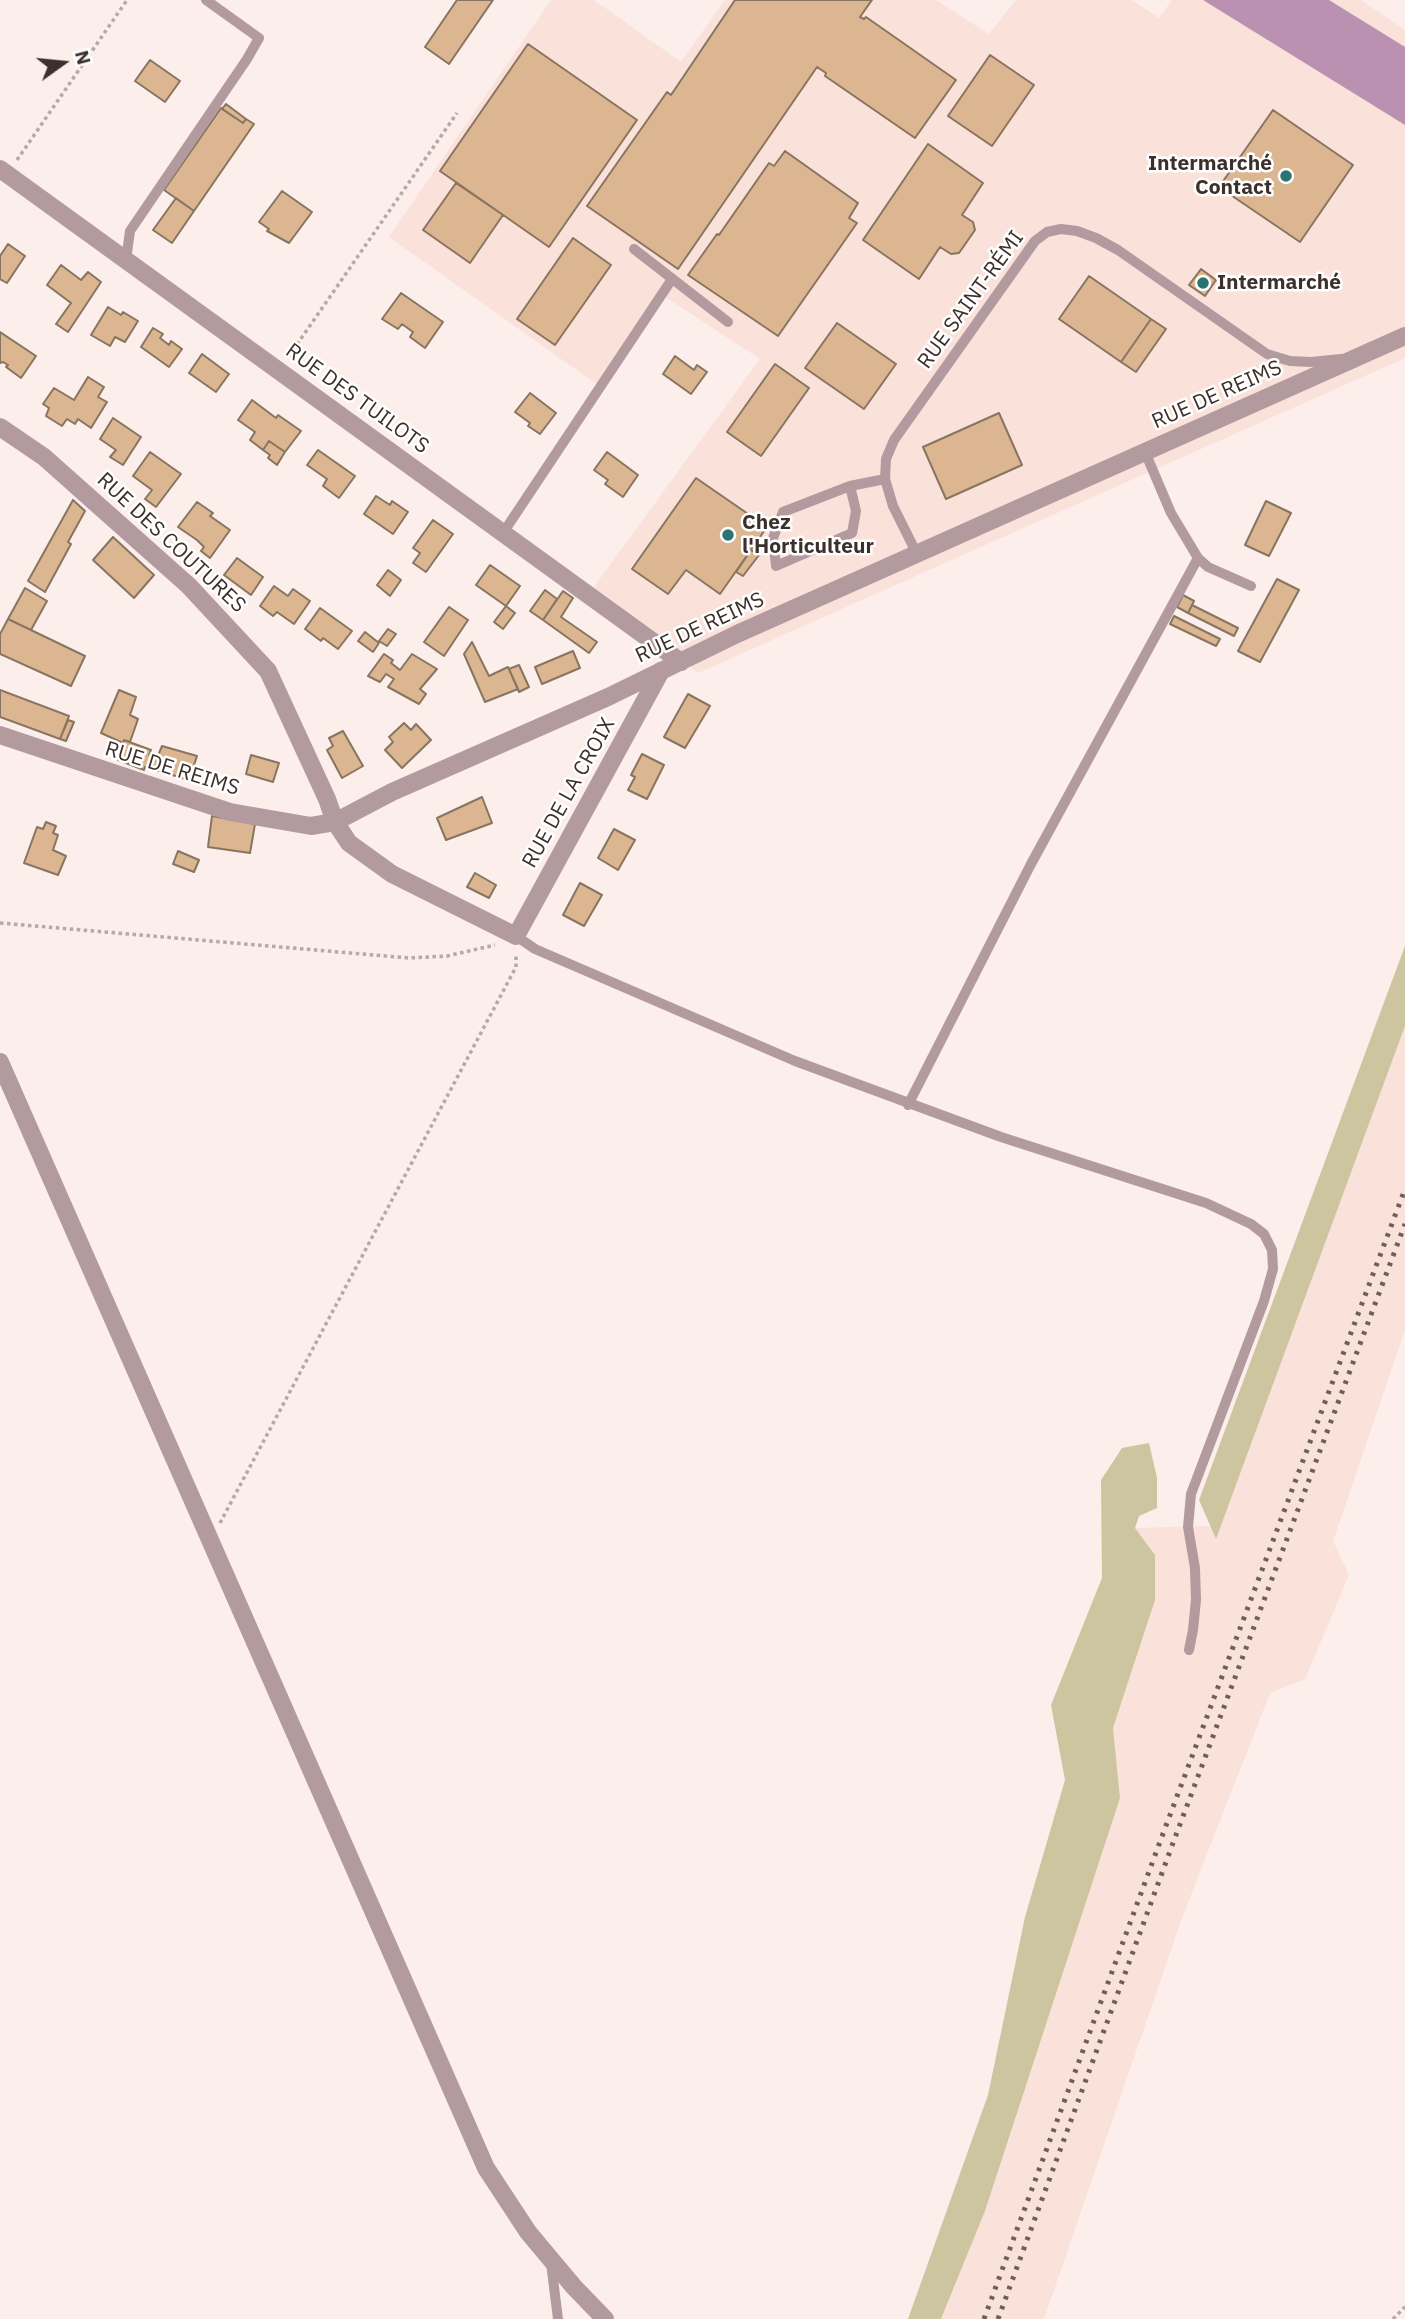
<!DOCTYPE html>
<html>
<head>
<meta charset="utf-8">
<style>
  body { margin:0 }
  #map { position:relative; width:1405px; height:2319px; overflow:hidden; background:#fbeeeb; font-family:"IBM Plex Sans",sans-serif }
  canvas { display:block }
  .north { position:absolute; left:28px; top:28px; width:70px; height:70px; -webkit-text-stroke:5px #fff; paint-order:stroke; rotate:75deg; font-size:19px; font-weight:700; line-height:28px; text-align:center; color:#3c302c }
  .north::after { content:''; display:block; margin:auto; width:24px; height:32px; background:#3c302c; clip-path:polygon(50% 0,100% 100%,50% 72%,0 100%) }
</style>
</head>
<body>
<div id="map">
<canvas width="1405" height="2319"></canvas>
<div class="north">N</div>
</div>
<script>
const ctx = document.querySelector('canvas').getContext('2d');
ctx.lineJoin = 'round';
function fill(path, color) {
  ctx.fillStyle = color;
  ctx.fill(path, 'evenodd');
}
function toPath(rows) {
  const path = new Path2D();
  for (const r of rows) {
    path.moveTo(r[0], r[1]);
    for (let i = 2; i < r.length; i += 2) path.lineTo(r[i], r[i + 1]);
  }
  return path;
}
function trace(path, color, width, dash) {
  ctx.strokeStyle = color;
  ctx.lineWidth = width;
  ctx.lineCap = dash ? 'butt' : 'round';
  ctx.setLineDash(dash || []);
  ctx.stroke(path);
}
function drawText(font, color, halo, rows, align = 'center') {
  ctx.font = font + ' "IBM Plex Sans",sans-serif';
  ctx.lineWidth = 5;
  ctx.setLineDash([]);
  ctx.textBaseline = 'middle';
  ctx.strokeStyle = halo;
  ctx.fillStyle = color;
  for (const [text, x, y, turn = 0] of rows) {
    ctx.save();
    ctx.translate(x, y);
    ctx.rotate((+turn || 0) * Math.PI / 180);
    ctx.textAlign = isNaN(turn) ? turn : align;
    if (halo) ctx.strokeText(text, 0, 0);
    ctx.fillText(text, 0, 0);
    ctx.restore();
  }
}
const built = toPath([
  [551,0,594,0,681,62,725,0,936,0,989,34,1016,0,1132,0,1159,18,1172,0,1361,0,1405,30,1405,358,698,673,591,591,760,359,664,296,602,388,389,237],
  [1405,1026,1405,1330,1333,1541,1349,1575,1305,1679,1270,1693,1182,1918,1044,2319,941,2319,985,2211,1120,1798,1113,1728,1155,1600,1155,1555,1135,1528,1210,1526,1216,1537]
]);
const green = toPath([
  [1405,946,1405,1026,1216,1539,1199,1500],
  [1149,1443,1157,1478,1157,1508,1139,1516,1135,1528,1155,1555,1155,1600,1113,1728,1120,1798,985,2211,941,2319,908,2319,988,2095,1025,1917,1065,1780,1051,1705,1102,1578,1101,1480,1122,1448]
]);
const water = toPath([
  [1203,0,1329,0,1405,47,1405,125]
]);
const building = toPath([
  [457,0,493,0,449,64,425,47,457,0],
  [735,0,872,0,860,17,864,19,866,17,956,80,915,138,825,76,826,73,817,67,678,269,587,206,667,92,671,95,735,0],
  [528,44,637,120,549,247,440,171,528,44],
  [990,55,1034,85,992,146,948,116,990,55],
  [150,60,180,81,165,102,135,81,150,60],
  [226,104,246,119,243,123,222,109,226,104],
  [221,108,243,123,246,119,254,124,194,211,164,190,221,108],
  [1273,110,1353,165,1300,242,1219,187,1273,110],
  [928,144,983,183,962,215,973,222,975,230,959,253,951,254,940,247,919,279,863,240,928,144],
  [785,151,858,203,849,218,857,223,778,336,688,275,717,234,719,235,769,163,774,166,785,151],
  [456,183,503,215,470,263,423,230,456,183],
  [282,191,312,212,289,243,267,231,269,229,259,222,282,191],
  [176,198,194,211,172,243,153,230,176,198],
  [573,238,611,265,555,345,517,319,573,238],
  [8,244,25,256,7,283,0,279,0,256,8,244],
  [61,265,81,280,88,272,101,282,68,332,56,324,71,303,47,285,61,265],
  [1201,269,1216,280,1205,296,1189,285,1201,269],
  [1089,276,1151,319,1121,362,1059,319,1089,276],
  [401,293,443,322,425,348,410,337,413,332,402,324,398,329,382,319,401,293],
  [108,307,121,315,123,312,138,321,125,342,115,337,110,346,91,335,108,307],
  [1151,319,1166,329,1136,372,1121,362,1151,319],
  [837,323,896,364,864,409,805,368,837,323],
  [153,328,163,334,160,338,169,345,171,341,182,349,169,367,141,347,153,328],
  [0,332,36,356,21,378,6,367,8,365,3,362,0,363,0,332],
  [202,354,229,374,216,392,189,373,202,354],
  [675,356,694,370,697,365,707,372,691,394,663,374,675,356],
  [775,364,809,388,761,456,727,432,775,364],
  [88,377,104,387,98,397,107,402,91,428,78,419,75,424,67,419,62,426,46,416,49,408,43,404,54,388,74,400,88,377],
  [530,393,556,413,540,434,528,426,530,423,515,412,530,393],
  [252,400,276,418,278,415,301,431,285,452,269,441,263,450,250,440,255,432,238,420,252,400],
  [999,413,1022,465,946,499,923,447,999,413],
  [113,418,141,437,123,465,110,457,116,450,100,439,113,418],
  [269,441,285,452,277,465,268,458,270,455,263,450,269,441],
  [318,450,355,476,339,498,323,486,327,479,307,465,318,450],
  [150,452,181,474,156,507,145,499,152,490,133,476,150,452],
  [607,452,638,475,623,497,605,484,608,480,594,470,607,452],
  [696,478,767,527,720,594,686,570,668,594,632,569,696,478],
  [376,496,390,505,392,501,408,512,393,534,364,514,376,496],
  [73,500,85,511,68,542,71,544,45,592,28,581,73,500],
  [1266,501,1291,513,1269,556,1245,545,1266,501],
  [197,502,213,513,210,516,230,530,210,558,201,551,204,547,197,540,178,527,197,502],
  [433,520,453,534,426,572,413,563,420,553,413,548,433,520],
  [113,537,154,575,134,598,93,560,113,537],
  [751,550,759,555,743,576,736,572,751,550],
  [237,558,263,577,251,595,224,575,237,558],
  [490,565,520,586,506,606,476,585,490,565],
  [388,570,401,580,390,596,377,585,388,570],
  [1277,579,1299,590,1260,662,1238,651,1277,579],
  [274,586,288,596,293,589,310,601,294,624,277,612,273,616,260,606,274,586],
  [25,588,47,601,31,630,8,619,25,588],
  [545,590,557,599,543,620,530,611,545,590],
  [563,591,573,598,561,617,597,642,589,653,543,620,563,591],
  [1183,595,1194,601,1188,613,1177,607,1183,595],
  [1192,605,1238,628,1234,636,1188,613,1192,605],
  [506,606,515,613,503,629,494,622,506,606],
  [449,607,468,620,444,656,424,642,449,607],
  [320,608,352,631,338,649,323,638,321,641,305,629,320,608],
  [1174,616,1220,639,1216,646,1170,624,1174,616],
  [8,619,85,656,71,686,0,654,0,634,8,619],
  [388,629,396,634,387,646,379,641,388,629],
  [365,632,379,643,373,652,358,641,365,632],
  [472,642,489,676,508,667,518,689,485,702,464,654,472,642],
  [573,651,580,668,542,684,535,667,573,651],
  [384,654,393,660,391,663,400,670,412,654,437,669,420,689,426,694,419,704,388,687,394,679,386,674,380,682,368,676,384,654],
  [519,665,529,687,519,692,509,669,519,665],
  [0,690,69,716,60,739,0,717,0,690],
  [119,690,136,697,130,715,138,719,130,742,124,740,123,743,101,733,119,690],
  [688,694,710,706,685,748,664,737,688,694],
  [68,720,74,722,66,741,60,739,68,720],
  [404,723,411,730,416,724,431,740,402,768,385,750,393,742,389,737,404,723],
  [343,731,363,766,342,778,327,750,333,746,329,738,343,731],
  [124,740,151,750,149,755,157,758,162,746,197,756,189,780,145,767,144,770,118,760,124,740],
  [642,754,664,765,647,799,628,790,635,777,631,775,642,754],
  [251,755,279,763,273,782,246,774,251,755],
  [482,797,492,823,446,840,437,818,482,797],
  [212,816,255,824,250,853,208,847,212,816],
  [46,822,56,826,53,833,58,835,53,850,66,856,58,875,24,863,37,827,43,829,46,822],
  [614,829,635,840,618,870,598,858,614,829],
  [178,851,199,860,194,872,173,864,178,851],
  [475,873,496,885,489,898,467,887,475,873],
  [580,883,602,895,584,926,563,915,580,883]
]);
const path = toPath([
  [17,160,127,0],
  [289,356,457,113],
  [0,923,409,958,447,956,495,945],
  [220,1523,516,967,516,953],
  [1393,2319,1405,2307]
]);
const service = toPath([
  [634,249,728,322],
  [126,260,130,231,247,59,259,38,206,0],
  [1145,452,1171,513,1198,558,1208,567,1251,586],
  [850,486,856,511,852,533,776,566,773,538,783,512,850,486,885,479],
  [503,533,672,279],
  [917,554,893,506,885,479,886,459,894,440,1035,241,1047,232,1061,229,1077,231,1096,238,1118,250,1267,354,1290,361,1311,362,1341,359],
  [516,936,535,949,795,1061,1001,1137,1206,1203,1251,1224,1264,1234,1272,1250,1273,1269,1264,1301,1191,1494,1188,1527,1195,1568,1196,1600,1193,1630,1189,1650],
  [908,1105,1031,864,1198,558],
  [551,2263,558,2319]
]);
const minor = toPath([
  [0,169,681,662],
  [0,427,44,457,189,586,268,671,327,799,335,822,349,843,392,874,516,936,661,671]
]);
const tertiary = toPath([
  [0,735,230,812,311,826,335,822,392,792,608,697,737,634,1405,336],
  [0,1062,486,2168,528,2232,574,2287,605,2319]
]);
const rail = toPath([
  [984,2319,1161,1839,1405,1189],
  [998,2319,1173,1843,1405,1224]
]);
const markers = [
  [1286,176,7,"#2b7471"],
  [1203,283,7,"#2b7471"],
  [728,535,7,"#2b7471"]
];
const poiNames = [
  ["Intermarché",1272,164,"right"],
  ["Contact",1272,188,"right"],
  ["Intermarché",1217,283],
  ["Chez",742,523],
  ["l'Horticulteur",742,547]
];
const streetNames = [
  ["RUE SAINT-RÉMI",971,300,-54],
  ["RUE DE REIMS",1217,395,-24],
  ["RUE DES TUILOTS",357,399,36],
  ["RUE DES COUTURES",171,543,43],
  ["RUE DE REIMS",700,628,-25],
  ["RUE DE REIMS",172,769,17],
  ["RUE DE LA CROIX",569,793,-61]
];
fill(built, '#fae1da');
fill(green, '#ccc5a0');
fill(water, '#bb91b1');
fill(building, '#dbb690');
trace(building, '#887561', 2);
trace(path, '#b5a8a5', 3.5, [3.5, 3.5]);
trace(service, '#b39a9f', 10);
trace(minor, '#b39a9f', 18);
trace(tertiary, '#b39a9f', 18);
trace(rail, '#6c605c', 5, [3.5, 7]);
for (const [x, y, r, color] of markers) {
  const dot = new Path2D();
  dot.arc(x, y, r, 0, 2 * Math.PI);
  ctx.fillStyle = color;
  ctx.fill(dot);
  trace(dot, '#fff', 2.5);
}
drawText('bold 21px', '#3c302c', '#fff', poiNames, 'left');
drawText('21px', '#3c302c', '#fff', streetNames);
</script>
</body>
</html>
